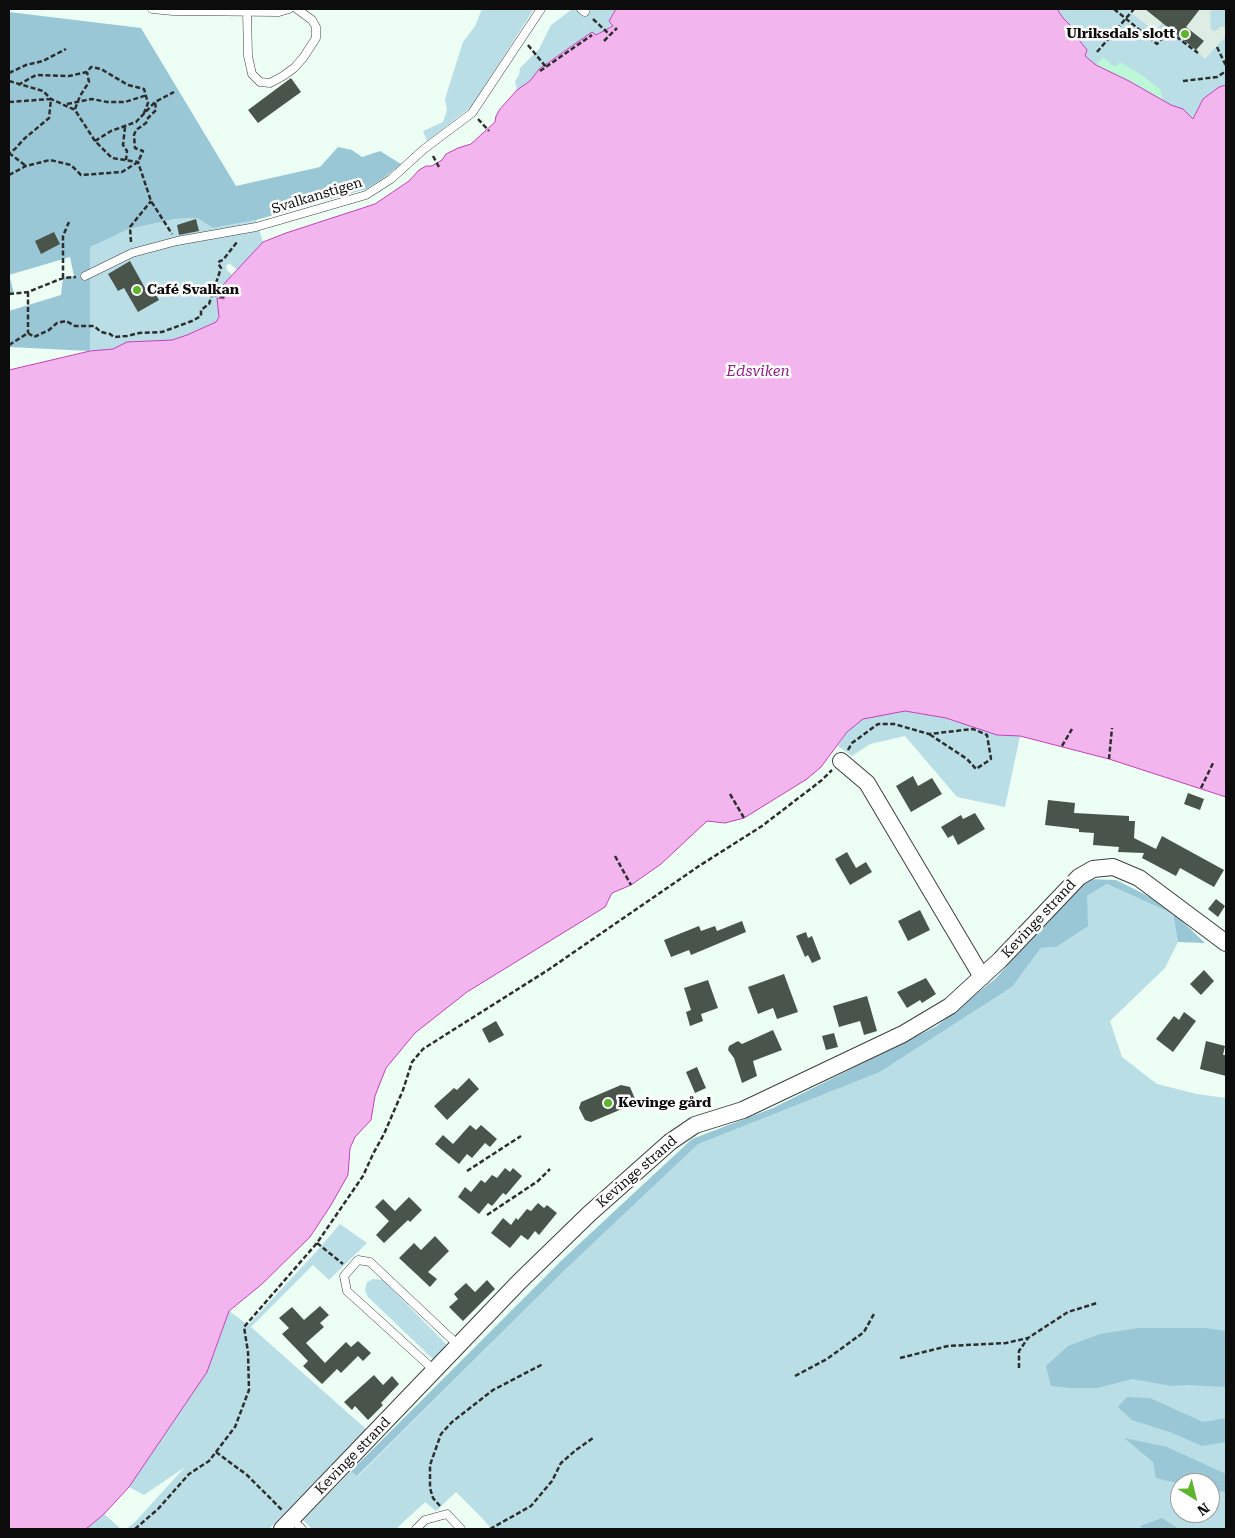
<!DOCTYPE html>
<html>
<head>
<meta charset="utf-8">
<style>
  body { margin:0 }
  #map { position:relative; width:1235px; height:1538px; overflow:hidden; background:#edfef5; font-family:"Roboto Serif",serif }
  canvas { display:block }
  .frame { position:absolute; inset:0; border:10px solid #0c0c0c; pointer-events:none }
  .north { position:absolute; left:1170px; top:1473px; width:50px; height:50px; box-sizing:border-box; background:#fff; border:1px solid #9e9e9e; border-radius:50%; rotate:144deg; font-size:14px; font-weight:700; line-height:20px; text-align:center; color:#0c0c0c }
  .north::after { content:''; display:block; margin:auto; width:18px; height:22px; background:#5db42d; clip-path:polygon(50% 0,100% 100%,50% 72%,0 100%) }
</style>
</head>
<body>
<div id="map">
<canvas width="1235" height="1538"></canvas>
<div class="frame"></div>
<div class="north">N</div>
</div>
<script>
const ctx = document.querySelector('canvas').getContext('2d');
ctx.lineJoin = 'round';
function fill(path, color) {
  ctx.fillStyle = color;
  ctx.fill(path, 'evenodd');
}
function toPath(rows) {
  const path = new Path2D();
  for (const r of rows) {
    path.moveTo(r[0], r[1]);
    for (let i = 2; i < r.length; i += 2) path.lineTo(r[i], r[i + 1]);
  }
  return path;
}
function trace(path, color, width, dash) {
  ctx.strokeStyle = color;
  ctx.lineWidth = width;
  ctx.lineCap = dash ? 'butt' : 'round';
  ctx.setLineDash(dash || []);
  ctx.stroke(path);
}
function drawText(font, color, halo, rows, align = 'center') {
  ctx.font = font + ' "Roboto Serif",serif';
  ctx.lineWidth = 5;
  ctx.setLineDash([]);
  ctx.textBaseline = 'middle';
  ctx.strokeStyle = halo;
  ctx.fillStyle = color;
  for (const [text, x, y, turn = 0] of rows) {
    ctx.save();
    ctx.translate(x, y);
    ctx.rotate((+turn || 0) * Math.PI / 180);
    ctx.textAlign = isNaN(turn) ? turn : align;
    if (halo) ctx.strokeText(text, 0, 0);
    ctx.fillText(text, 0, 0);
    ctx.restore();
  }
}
const green = toPath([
  [482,9,534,9,471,107,427,141,423,131,443,122,447,110,445,99,463,42,475,26],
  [572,9,616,9,609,21,614,25,595,35,592,33,552,59,539,69,530,81,517,90,515,81,519,75,520,68,539,49,551,25],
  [1057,9,1127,9,1155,31,1162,22,1145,9,1226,9,1226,85,1219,87,1203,99,1193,119,1183,109,1171,105,1129,81,1096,65,1085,56,1087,50,1072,31,1072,27,1063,18],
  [197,218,213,228,256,220,263,242,238,270,230,264,226,265,227,270,233,276,223,285,225,294,224,299,217,298,219,317,216,322,187,335,172,340,127,342,113,349,90,351,89,247,129,229,175,219],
  [905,711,946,718,997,735,1020,736,1005,807,957,797,905,736,870,744,852,756,838,746,847,732,863,718],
  [1107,884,1173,914,1178,942,1165,968,1110,1021,1122,1057,1157,1084,1197,1094,1226,1098,1226,1529,490,1529,491,1528,481,1517,456,1492,436,1511,425,1502,396,1529,312,1529,303,1520,351,1471,358,1476,567,1268,698,1143,880,1072,1012,987,1041,948,1056,947,1087,896],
  [1180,1483,1210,1483,1210,1513,1180,1513],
  [340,1224,367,1243,329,1280,313,1265,251,1327,366,1429,269,1529,126,1529,134,1523,185,1467,144,1495,129,1487,207,1372,229,1311,248,1325,315,1253],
  [373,1279,383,1280,446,1344,442,1353,434,1360,368,1297,365,1290,367,1282],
  [104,1514,121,1529,86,1529]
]);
const forest = toPath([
  [9,12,141,28,236,186,320,167,338,147,352,150,362,157,380,151,401,164,385,177,366,189,256,220,213,228,197,218,175,219,129,229,90,247,90,351,9,347,9,311,61,295,63,278,74,276,70,257,9,275,14,293,9,294],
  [1086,879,1116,880,1164,904,1205,943,1178,942,1173,914,1107,884,1087,896,1088,926,1056,947,1041,948,1012,987,880,1072,698,1144,567,1268,357,1476,351,1471,563,1259,692,1139,773,1108,937,1026,996,978],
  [1138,1328,1205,1328,1226,1331,1226,1387,1187,1385,1172,1386,1132,1379,1097,1388,1070,1388,1051,1386,1046,1366,1068,1346,1100,1334],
  [1127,1397,1150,1398,1203,1422,1226,1418,1226,1442,1202,1446,1170,1432,1132,1420,1118,1407],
  [1124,1438,1167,1447,1226,1474,1226,1492,1210,1490,1210,1483,1180,1484,1156,1478,1153,1462],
  [1162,1518,1179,1529,1144,1529,1140,1526]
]);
const sand = toPath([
  [1103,57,1115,67,1120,62,1140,74,1160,89,1164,102,1129,81,1096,65]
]);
const plaza = toPath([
  [1127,9,1145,9,1162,23,1155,31],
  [1200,9,1212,9,1210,12,1211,30,1215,31,1222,26,1226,29,1226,36,1205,59,1196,50,1203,41,1186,27]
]);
const water = toPath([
  [616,9,1057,9,1063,18,1072,27,1072,31,1087,50,1085,56,1096,65,1129,81,1171,105,1183,109,1193,119,1203,99,1219,87,1226,85,1226,797,1109,759,1020,736,997,735,946,718,905,711,863,719,847,732,821,767,807,779,744,818,725,823,707,821,661,864,631,885,612,893,605,907,467,992,415,1033,386,1068,375,1096,371,1120,355,1137,350,1148,348,1175,331,1205,310,1237,262,1284,229,1311,207,1372,129,1487,104,1514,86,1529,9,1529,9,370,90,351,113,349,127,342,172,340,187,335,216,322,219,317,217,298,224,299,225,294,220,291,223,285,263,242,286,233,375,204,409,181,419,170,426,166,432,166,442,160,446,154,458,148,471,144,495,122,496,116,500,109,517,90,530,81,539,69,592,32,596,35,613,26,609,21,616,9]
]);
const building = toPath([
  [1145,9,1200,9,1186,27,1204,41,1196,50],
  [291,78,301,92,258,123,248,110],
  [196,219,199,231,179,235,177,225],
  [54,232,60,244,41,254,35,241],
  [130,261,145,288,150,285,159,300,138,312,124,288,118,291,108,274],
  [913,776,918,786,932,778,942,794,911,812,896,786],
  [1188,793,1204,799,1200,810,1184,804],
  [1048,800,1075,803,1074,813,1129,816,1129,821,1135,821,1134,838,1156,849,1162,836,1224,870,1214,887,1180,868,1176,876,1142,858,1144,853,1118,852,1119,847,1093,845,1094,833,1079,832,1079,829,1045,825],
  [975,813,985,829,958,845,953,835,948,838,941,827,961,815,963,819],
  [847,852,856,868,866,862,872,872,850,885,835,859],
  [1216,899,1225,906,1218,917,1208,909],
  [920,910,930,930,908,941,898,921],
  [742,921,746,932,691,955,689,950,671,957,664,940,699,926,701,931,715,926,717,931],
  [806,932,808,938,812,936,821,959,812,963,808,955,805,957,796,936],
  [1204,970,1214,981,1201,995,1190,984],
  [784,974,798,1012,777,1019,773,1008,758,1014,748,987],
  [926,978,936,994,922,1003,920,1000,907,1008,897,992],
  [708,980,718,1008,701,1014,703,1021,690,1026,686,1012,691,1010,684,988],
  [867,996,877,1031,864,1035,860,1021,839,1027,833,1006],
  [1184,1012,1196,1021,1173,1052,1156,1039,1174,1016,1179,1020],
  [496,1021,504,1035,489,1043,482,1029],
  [773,1030,782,1050,753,1061,757,1076,742,1083,734,1058,728,1050,729,1046,738,1041,742,1044],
  [834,1033,838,1047,826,1050,822,1036],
  [1206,1041,1225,1046,1223,1055,1226,1055,1226,1076,1200,1069],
  [697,1067,706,1088,695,1093,686,1072],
  [469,1078,479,1089,447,1120,434,1106,454,1088,457,1090],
  [621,1085,630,1087,635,1099,634,1104,591,1122,585,1120,579,1108,581,1102],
  [470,1125,476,1130,481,1125,497,1139,490,1147,485,1143,472,1158,467,1154,459,1164,435,1144,443,1135,453,1144],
  [505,1168,510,1172,513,1168,522,1176,506,1195,503,1193,492,1206,488,1203,479,1214,458,1197,465,1187,471,1192,481,1180,485,1183,492,1175,497,1178],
  [409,1197,422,1210,410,1222,408,1220,384,1243,376,1235,389,1221,375,1207,383,1199,395,1211],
  [538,1203,544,1208,547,1205,557,1213,539,1235,535,1231,528,1240,521,1235,510,1248,491,1233,503,1218,511,1225,516,1218,518,1220,527,1209,531,1211],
  [435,1236,449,1251,428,1272,437,1279,430,1287,399,1258,414,1243,421,1250],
  [487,1280,495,1289,463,1321,449,1307,458,1299,454,1294,466,1283,475,1292],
  [320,1306,329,1315,320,1323,324,1327,306,1343,325,1363,346,1342,351,1347,358,1341,371,1353,363,1361,358,1356,341,1373,337,1369,322,1384,303,1366,308,1361,282,1334,289,1328,279,1318,292,1307,304,1320],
  [374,1375,383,1385,392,1376,399,1384,381,1403,383,1405,368,1420,355,1406,352,1410,344,1402]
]);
const path = toPath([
  [1114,9,1157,44,1169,31,1198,53],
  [593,19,610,35],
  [604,41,617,28],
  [528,45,546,67],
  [1217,47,1226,66],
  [1097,52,1134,9],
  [540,71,592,35],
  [9,73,26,65,43,61,66,49],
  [9,81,43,91,51,99,75,110,95,141,112,158,138,162,151,201,172,234],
  [1183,81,1217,77,1226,71],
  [18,85,36,75,69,76,87,72,91,67,101,69,128,85,144,89,148,103,144,113],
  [9,102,51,99,49,118,24,139,15,149,9,153],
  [67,104,92,99,107,102,125,102,147,95],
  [75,109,80,96,89,82,87,72],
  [478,119,489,131],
  [125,127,123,145,127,151,126,160],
  [95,141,111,131,136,122,155,102,174,92],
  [9,153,26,166],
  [433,156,439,167],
  [9,175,26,166,50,160,71,165,81,175,122,172,138,162,143,151,135,148,134,135,136,130,146,123,148,118,156,110,155,102],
  [131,242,130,227,151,201],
  [63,278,63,236,69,222],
  [28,292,28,333],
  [9,294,28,292,63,278,76,277],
  [212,295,224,297],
  [9,345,28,333,34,337,49,330,57,323,66,321,75,326,94,326,101,332,110,334,114,337,127,336,139,333,162,332,192,321,201,316,201,310,209,304,221,268,218,263,220,261,223,260,237,242],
  [1062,746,1072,729],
  [848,750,852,743,878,724,894,724,929,734,973,729,987,735,991,759,976,769,967,759,929,734],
  [1109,759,1112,728],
  [1201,788,1214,761],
  [730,794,744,818],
  [615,856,631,885],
  [467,1171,521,1136],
  [487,1215,538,1181,550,1169],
  [317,1243,343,1264],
  [900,1358,948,1346,1006,1343,1028,1338],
  [1019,1368,1019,1351,1028,1338,1068,1312,1097,1303],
  [795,1376,827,1359,864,1332,875,1312],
  [216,1452,247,1475,282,1510],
  [440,1506,433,1498,430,1488,430,1465,441,1434,452,1422,493,1390,543,1364],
  [135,1529,158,1509,189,1474,209,1461,235,1427,249,1390,248,1352,244,1327,317,1243,363,1176,373,1154,384,1134,403,1090,412,1062,423,1049,548,970,699,866,762,826,822,780,832,770],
  [490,1529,531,1506,552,1481,561,1463,576,1450,593,1438]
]);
const lane = toPath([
  [152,9,173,11,279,12,289,9],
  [581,9,585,12],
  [247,11,248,56,252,74,260,82,270,83,283,76,294,68,303,58,316,38,316,27,312,20,297,9],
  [85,276,132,253,177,241,256,227,366,195,391,179,424,149,472,113,541,9],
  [434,1370,347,1291,344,1276,358,1260,370,1262,458,1345],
  [292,1519,302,1529],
  [416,1529,425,1520,447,1514,461,1529]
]);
const street = toPath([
  [841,761,867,783,982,977],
  [282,1529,519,1282,589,1214,670,1142,695,1125,743,1110,903,1034,950,1006,1000,960,1079,877,1093,869,1113,867,1139,878,1226,943]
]);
const markers = [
  [1185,34,5,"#5db42d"],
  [137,290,5,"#5db42d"],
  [608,1103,5,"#5db42d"]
];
const poiNames = [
  ["Ulriksdals slott",1175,34,"right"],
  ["Café Svalkan",147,290],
  ["Kevinge gård",618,1103]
];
const streetNames = [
  ["Svalkanstigen",317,196,-17],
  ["Kevinge strand",1039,919,-47],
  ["Kevinge strand",637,1172,-41],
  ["Kevinge strand",353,1456,-46]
];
const waterNames = [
  ["Edsviken",758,372]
];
fill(green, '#b9dee6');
fill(forest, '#99c7d6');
fill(sand, '#bcf7d8');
fill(plaza, '#ddede4');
fill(water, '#f2b5ee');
trace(water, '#c540b9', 1);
fill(building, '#49544a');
trace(lane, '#3f3f3f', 9);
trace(street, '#3f3f3f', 18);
trace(path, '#2e2e2e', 2.5, [5, 2.5]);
trace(lane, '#fff', 8);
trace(street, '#fff', 16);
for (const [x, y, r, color] of markers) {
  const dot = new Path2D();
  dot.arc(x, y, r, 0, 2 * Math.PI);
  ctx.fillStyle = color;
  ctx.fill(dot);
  trace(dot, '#fff', 2);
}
drawText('bold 14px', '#0c0c0c', '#fff', poiNames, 'left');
drawText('14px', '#0c0c0c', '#fff', streetNames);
drawText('italic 15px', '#961e87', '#fff', waterNames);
</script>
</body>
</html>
